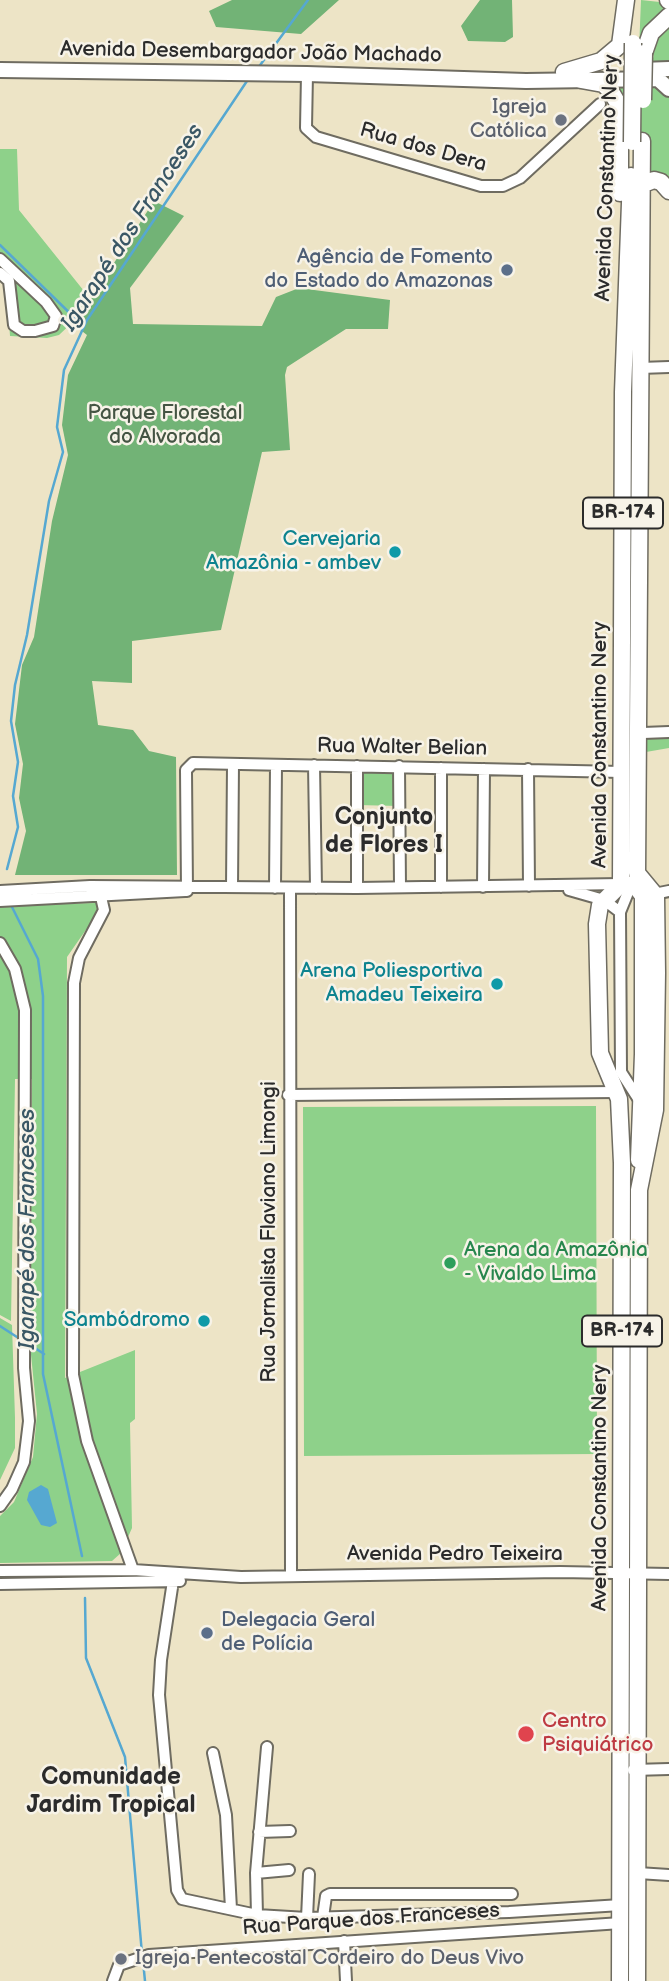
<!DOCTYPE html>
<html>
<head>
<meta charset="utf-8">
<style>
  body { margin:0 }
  canvas { display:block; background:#ede4c6 }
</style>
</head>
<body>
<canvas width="669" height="1981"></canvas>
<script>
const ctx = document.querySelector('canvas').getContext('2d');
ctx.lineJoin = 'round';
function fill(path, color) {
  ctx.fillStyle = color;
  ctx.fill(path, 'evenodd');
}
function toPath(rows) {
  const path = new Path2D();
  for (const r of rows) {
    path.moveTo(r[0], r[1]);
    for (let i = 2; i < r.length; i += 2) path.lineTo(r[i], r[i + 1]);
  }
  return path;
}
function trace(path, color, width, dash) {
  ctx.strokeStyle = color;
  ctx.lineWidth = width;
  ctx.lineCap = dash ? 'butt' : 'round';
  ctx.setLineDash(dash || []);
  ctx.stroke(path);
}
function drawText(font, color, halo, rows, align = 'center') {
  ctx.font = font + ' "Balsamiq Sans",sans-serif';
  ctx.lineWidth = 5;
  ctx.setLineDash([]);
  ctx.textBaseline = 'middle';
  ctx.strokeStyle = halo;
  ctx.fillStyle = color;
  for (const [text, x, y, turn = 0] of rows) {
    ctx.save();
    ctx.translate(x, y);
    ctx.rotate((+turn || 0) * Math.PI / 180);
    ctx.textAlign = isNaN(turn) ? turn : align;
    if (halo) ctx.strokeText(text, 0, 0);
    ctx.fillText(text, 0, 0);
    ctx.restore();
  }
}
const green = toPath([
  [641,0,669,3,669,12,639,50],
  [669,23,669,63,652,64,657,36],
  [608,81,662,86,669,97,669,178,662,174,647,177,647,139,628,139],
  [0,149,17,149,19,210,88,296,76,319,59,335,47,338,10,336,6,281,0,274],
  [669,734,669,748,646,752,646,737],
  [356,763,397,763,399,806,357,805],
  [97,903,97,914,67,957,65,1378,135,1350,135,1419,130,1423,132,1528,121,1553,112,1561,0,1563,0,1516,14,1502,33,1457,37,1414,29,1335,32,1079,15,1079,11,1321,0,1315,0,905],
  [596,1106,597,1454,304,1456,303,1107],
  [0,1318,12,1325,15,1418,15,1448,0,1480]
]);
const forest = toPath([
  [232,0,339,0,301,34,216,27,209,11],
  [480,0,512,0,513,37,505,42,468,41,461,26],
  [154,201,184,216,130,288,133,324,262,326,276,297,299,288,390,300,388,329,346,329,287,367,285,375,290,450,262,452,221,630,132,641,132,683,92,681,98,725,133,730,149,751,176,757,177,875,15,875,26,831,19,798,23,764,15,724,22,665,34,637,52,521,68,455,62,425,68,375,87,335,74,325]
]);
const water = toPath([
  [41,1485,48,1489,57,1523,50,1527,41,1525,27,1500,29,1492]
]);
const stream = toPath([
  [258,68,308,0],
  [0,245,84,327],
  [7,869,18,827,13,796,18,762,11,721,15,685,27,635,49,501,63,452,57,427,64,370,87,320,249,78],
  [11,905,38,959,43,996,43,1374,82,1556],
  [0,1326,20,1339],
  [29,1344,44,1354],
  [85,1598,86,1658,125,1757,142,1954],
  [143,1961,145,1981]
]);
const minor = toPath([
  [307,74,306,128,316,137,481,186,503,186,520,178,600,104],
  [0,259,46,302,56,316,53,326,35,331,23,331,14,325,9,281,0,273],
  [640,368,669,367],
  [639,727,643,733,669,732],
  [314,765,316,888],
  [357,766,357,888],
  [399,766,400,887],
  [528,769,529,886],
  [633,880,620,912,621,1072,641,1103],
  [90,886,101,897,104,910,79,958,74,983,73,1375,87,1441,133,1570],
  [232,887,233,764],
  [441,887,441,768],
  [483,887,484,769],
  [275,888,276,765],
  [290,888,291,1576],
  [569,890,604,900,620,912],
  [0,891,90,886,357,888,621,884],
  [187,891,186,770,193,763,622,772],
  [654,894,669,891],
  [0,901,185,891],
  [0,943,15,969,25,1010,24,1368,29,1421,24,1462,12,1489,0,1506],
  [288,1095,616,1092],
  [0,1571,133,1570,241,1577,560,1572,669,1574],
  [173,1581,161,1660,159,1695,177,1890,182,1899,257,1915,307,1918,509,1912,621,1905],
  [0,1584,180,1581],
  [213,1753,226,1815,231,1909],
  [633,1770,669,1769],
  [259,1832,290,1831],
  [256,1873,289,1870],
  [638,1873,669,1875],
  [257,1915,256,1873,267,1747],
  [323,1917,326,1896,330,1894,512,1894],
  [307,1918,309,1874],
  [344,1941,346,1981],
  [113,1981,119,1965,149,1955,621,1923]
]);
const major = toPath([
  [0,70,307,74,526,81,658,79,669,89],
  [641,70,669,69]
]);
const highway = toPath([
  [668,0,669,1],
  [644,53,651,33,669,16],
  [564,72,601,61,620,45,626,0],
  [581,80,603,84,610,90,620,107,620,193],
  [641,185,654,180,661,182,669,191],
  [621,884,623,392,631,176],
  [629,885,637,888,643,896,643,1054,639,1160],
  [620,1981,622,1163,619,1099,600,1053,597,924,600,905,621,884],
  [637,1981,639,1190,655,1110,657,973,656,896,637,873,642,141]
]);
const highwayBridge = toPath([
  [643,100,644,53],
  [632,142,633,43]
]);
const markers = [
  [561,120,7,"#6b7280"],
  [507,270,7,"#5c6f8a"],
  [395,552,7,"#0f9aa8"],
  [497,984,7,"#0f9aa8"],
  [450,1263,7,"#2e9e5b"],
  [204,1321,7,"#0f9aa8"],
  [207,1633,7,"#5c6f8a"],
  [526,1734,9,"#e0444e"],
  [121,1959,7,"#6b7280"]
];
const shields = [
  [623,513,80],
  [622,1331,80]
];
const shieldNames = [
  ["BR-174",623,513],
  ["BR-174",622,1331]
];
const streetNames = [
  ["Avenida Desembargador João Machado",251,53,1],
  ["Rua dos Dera",423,148,16],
  ["Avenida Constantino Nery",608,178,-88],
  ["Avenida Constantino Nery",601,745,-90],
  ["Rua Walter Belian",402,748,1],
  ["Rua Jornalista Flaviano Limongi",270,1232,-90],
  ["Avenida Constantino Nery",601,1488,-90],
  ["Avenida Pedro Teixeira",455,1555],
  ["Rua Parque dos Franceses",371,1920,-4]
];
const worshipNames = [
  ["Igreja",547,108],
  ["Católica",547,132],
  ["Igreja Pentecostal Cordeiro do Deus Vivo",135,1959,"left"]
];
const serviceNames = [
  ["Agência de Fomento",493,258],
  ["do Estado do Amazonas",493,282],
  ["Delegacia Geral",221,1621,"left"],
  ["de Polícia",221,1645,"left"]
];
const parkNames = [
  ["Parque Florestal",165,414],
  ["do Alvorada",165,438]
];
const cultureNames = [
  ["Cervejaria",381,540],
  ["Amazônia - ambev",381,564],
  ["Arena Poliesportiva",483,972],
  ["Amadeu Teixeira",483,996],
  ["Sambódromo",190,1321]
];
const leisureNames = [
  ["Arena da Amazônia",464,1251],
  ["- Vivaldo Lima",464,1275]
];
const healthNames = [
  ["Centro",542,1722],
  ["Psiquiátrico",542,1746]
];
const waterNames = [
  ["Igarapé dos Franceses",133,228,-57],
  ["Igarapé dos Franceses",28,1229,-90]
];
const quarterNames = [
  ["Conjunto",384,818],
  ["de Flores I",384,846],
  ["Comunidade",111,1778],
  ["Jardim Tropical",111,1806]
];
fill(green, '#8ed18a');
fill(forest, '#72b376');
fill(water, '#56a8d1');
trace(stream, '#56a8d1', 2.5);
trace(minor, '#6f6c61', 14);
trace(major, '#6f6c61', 18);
trace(highway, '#6f6c61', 19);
trace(minor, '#fff', 10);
trace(major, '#fff', 14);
trace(highway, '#fff', 16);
trace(highwayBridge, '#6f6c61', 19, []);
trace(highwayBridge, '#fff', 16);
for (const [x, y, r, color] of markers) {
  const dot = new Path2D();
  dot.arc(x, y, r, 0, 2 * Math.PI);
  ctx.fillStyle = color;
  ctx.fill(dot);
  trace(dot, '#f7f3e8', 2.5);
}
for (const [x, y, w] of shields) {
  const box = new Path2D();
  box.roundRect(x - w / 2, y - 15.5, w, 31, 5);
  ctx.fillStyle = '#f7f3e8';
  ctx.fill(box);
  trace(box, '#2b2b2b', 2);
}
drawText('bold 19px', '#2b2b2b', null, shieldNames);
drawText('21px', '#2b2b2b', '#f7f3e8', streetNames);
drawText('21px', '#5b616d', '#f7f3e8', worshipNames, 'right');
drawText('21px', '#4e5e75', '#f7f3e8', serviceNames, 'right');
drawText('21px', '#445443', '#f7f3e8', parkNames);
drawText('21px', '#0d838f', '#f7f3e8', cultureNames, 'right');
drawText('21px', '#27864d', '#f7f3e8', leisureNames, 'left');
drawText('21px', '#be3a42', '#f7f3e8', healthNames, 'left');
drawText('italic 23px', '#3a5765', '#f7f3e8', waterNames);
drawText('bold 24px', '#2b2b2b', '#f7f3e8', quarterNames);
</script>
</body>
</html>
